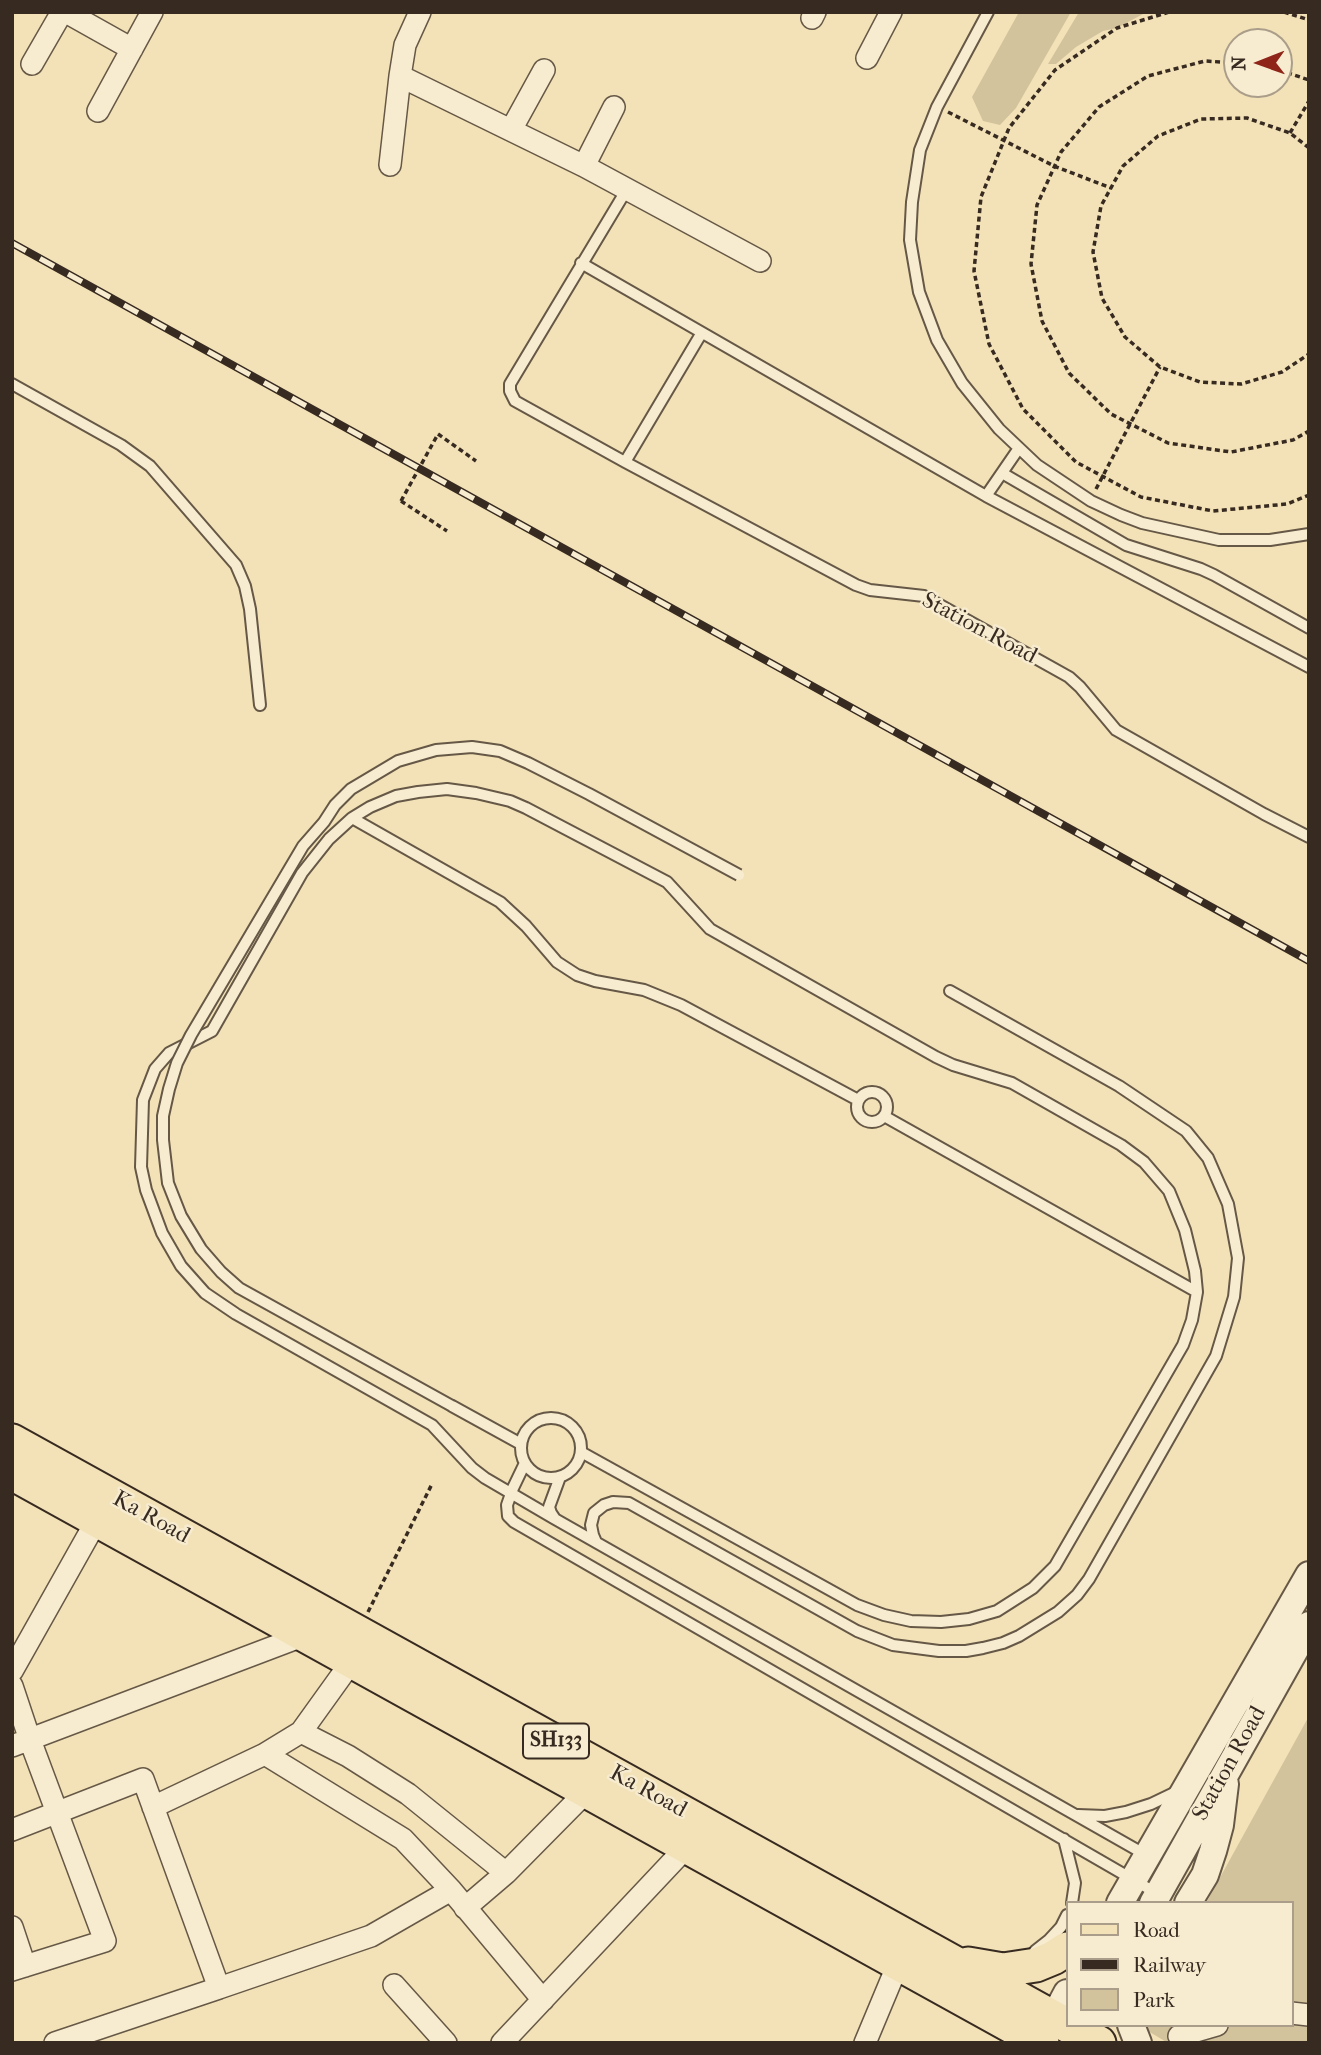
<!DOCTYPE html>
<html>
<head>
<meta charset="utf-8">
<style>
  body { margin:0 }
  #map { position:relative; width:1321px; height:2055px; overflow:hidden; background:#f3e2b7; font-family:"IM FELL French Canon",serif }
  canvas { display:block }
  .frame { position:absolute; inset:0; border:14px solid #372a20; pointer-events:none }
  .legend { position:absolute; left:1066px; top:1901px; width:228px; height:126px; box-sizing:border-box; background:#f7ecd0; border:2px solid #aa9e8a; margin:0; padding:9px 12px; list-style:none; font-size:21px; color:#372a20 }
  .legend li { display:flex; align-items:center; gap:14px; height:35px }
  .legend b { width:35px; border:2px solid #aa9e8a }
  .north { position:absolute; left:1223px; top:28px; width:70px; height:70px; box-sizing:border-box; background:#f7ecd0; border:2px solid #aa9e8a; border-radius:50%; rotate:269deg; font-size:19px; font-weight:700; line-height:28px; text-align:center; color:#372a20 }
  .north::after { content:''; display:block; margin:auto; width:24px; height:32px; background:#8f2418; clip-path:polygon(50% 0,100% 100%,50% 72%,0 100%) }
</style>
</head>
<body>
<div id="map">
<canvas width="1321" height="2055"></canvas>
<div class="frame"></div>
<ul class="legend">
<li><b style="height:9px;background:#f3e2b7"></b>Road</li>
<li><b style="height:9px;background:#372a20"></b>Railway</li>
<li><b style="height:19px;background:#d3c39d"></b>Park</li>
</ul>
<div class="north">N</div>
</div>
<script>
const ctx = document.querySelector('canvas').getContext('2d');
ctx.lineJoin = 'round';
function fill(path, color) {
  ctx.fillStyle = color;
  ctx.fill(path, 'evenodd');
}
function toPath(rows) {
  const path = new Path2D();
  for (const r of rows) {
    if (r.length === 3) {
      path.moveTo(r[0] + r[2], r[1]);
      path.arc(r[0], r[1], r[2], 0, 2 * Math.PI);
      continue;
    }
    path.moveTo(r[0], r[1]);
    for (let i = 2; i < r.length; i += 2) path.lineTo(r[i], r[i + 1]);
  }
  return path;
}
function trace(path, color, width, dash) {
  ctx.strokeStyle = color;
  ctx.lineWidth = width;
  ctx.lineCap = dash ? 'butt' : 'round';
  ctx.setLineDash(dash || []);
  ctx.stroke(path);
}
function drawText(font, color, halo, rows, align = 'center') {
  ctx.font = font + ' "IM FELL French Canon",serif';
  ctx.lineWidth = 5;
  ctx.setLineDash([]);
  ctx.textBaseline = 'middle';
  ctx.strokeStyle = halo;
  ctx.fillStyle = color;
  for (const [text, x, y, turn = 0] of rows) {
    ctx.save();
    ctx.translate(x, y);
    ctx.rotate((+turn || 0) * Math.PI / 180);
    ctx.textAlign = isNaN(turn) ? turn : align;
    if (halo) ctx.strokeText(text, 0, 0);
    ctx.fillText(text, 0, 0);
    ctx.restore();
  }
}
const green = toPath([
  [1019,12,1071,12,1016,108,1000,125,983,121,972,97],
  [1079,12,1143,12,1145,13,1117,28,1103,31,1076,47,1056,64,1048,64],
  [1309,1716,1309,2043,1168,2043,1138,2025,1291,2025,1291,1903,1206,1903]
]);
const path = toPath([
  [1169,12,1117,28,1055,70,1009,128,981,197,974,271,989,344,1023,409,1076,462,1141,497,1213,511,1287,504,1309,495],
  [1284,12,1309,20],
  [1237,63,1205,61,1148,76,1099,107,1061,152,1037,205,1031,264,1042,321,1069,373,1111,414,1168,443,1231,452,1293,440,1309,431],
  [1279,70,1309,80],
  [948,112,1054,166,1111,188],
  [1290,133,1309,101],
  [1309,148,1290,133,1247,118,1201,119,1158,136,1123,166,1101,206,1093,252,1102,298,1125,337,1160,367,1200,382,1241,384,1282,372,1309,354],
  [438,434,476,461],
  [1096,489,1160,367],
  [401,501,447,531],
  [368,1612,432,1484]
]);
const service = toPath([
  [988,12,937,107,920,150,912,202,910,240,919,292,937,340,962,383,999,429,1037,465,1091,501,1121,515,1142,523,1219,540,1270,540,1309,534],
  [627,189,510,384,510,391,515,401,625,462,856,585,870,590,924,596,1069,677,1080,687,1116,730,1264,814,1309,837],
  [581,263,986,496,1309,667],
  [12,384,121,445,150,466,236,565,245,586,250,609,260,705],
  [625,462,701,334],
  [1002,473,1126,545,1201,569,1214,575,1309,628],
  [986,496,1019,448],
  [352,818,500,902,526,926,557,962,577,975,595,981,644,990,681,1005,858,1100],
  [872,1107,15],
  [884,1116,1197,1292],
  [452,1406,521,1444],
  [551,1448,30],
  [525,1463,513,1488,507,1505,508,1516,514,1522,1158,1894],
  [560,1477,549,1507,551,1513,555,1519,1146,1855],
  [555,1519,485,1478,472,1468,432,1425,236,1314,205,1293,181,1266,162,1233,146,1190,141,1167,143,1100,155,1069,169,1053,212,1031,302,873,329,839,352,818,370,807,396,796,418,792,447,789,476,793,510,801,526,808,667,882,710,929,936,1057,953,1065,1012,1083,1121,1145,1144,1162,1169,1191,1185,1230,1195,1271,1197,1292,1192,1320,1183,1345,1055,1566,1033,1588,997,1611,969,1619,941,1622,911,1621,884,1615,857,1605,581,1452],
  [596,1542,593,1535,591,1525,594,1513,604,1505,613,1502,629,1503,857,1631,893,1645,939,1651,966,1651,983,1648,1003,1643,1019,1636,1058,1612,1077,1595,1089,1579,1216,1356,1234,1297,1238,1258,1228,1204,1208,1158,1186,1131,1119,1086,950,991],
  [1078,1815,1105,1816,1126,1812,1151,1804,1176,1792],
  [1064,1839,1075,1883,1072,1903],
  [1035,1951,1049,1940,1061,1927,1067,1915]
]);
const minor = toPath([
  [66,12,132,49],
  [812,18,815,12],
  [867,58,891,12],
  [32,64,62,12],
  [400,76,584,166,760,261],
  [98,111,152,12],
  [511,130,544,70],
  [390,165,400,76,405,45,420,12],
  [584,166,614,107],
  [12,1671,102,1511],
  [12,1686,30,1740,105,1941,12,1970],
  [301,1732,348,1756,408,1794,506,1873],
  [12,1746,305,1635],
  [265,1754,403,1839,451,1890],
  [153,1807,265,1754,301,1732,352,1661],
  [12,1830,143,1779,219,1988,55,2043],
  [465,1908,506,1873,587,1791],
  [12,1927,25,1966],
  [394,1985,446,2043],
  [219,1988,371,1936,451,1890,543,2000],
  [1291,2013,1309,2015],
  [1179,2036,1217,2025],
  [502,2043,694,1839],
  [865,2043,898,1964]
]);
const tertiary = toPath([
  [1120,1903,1309,1575],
  [1153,1903,1309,1625],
  [1188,1903,1205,1875,1213,1851,1220,1825,1225,1784],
  [1131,2025,1138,2043],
  [1045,2034,1067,1993]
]);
const primary = toPath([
  [12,1441,1099,2043],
  [12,1473,1042,2043],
  [968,1964,1003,1970,1036,1965,1053,1958,1067,1949]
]);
const rail = toPath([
  [12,243,1309,961]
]);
const pathBridge = toPath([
  [401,501,438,434]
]);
const serviceBridge = toPath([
  [452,1406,239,1288,221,1272,201,1249,181,1216,168,1183,163,1140,163,1116,169,1089,177,1063,191,1035,303,846,324,822,335,805,351,789,398,761,436,750,472,747,500,751,528,763,589,794,739,875]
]);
const shields = [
  [556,1741,66]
];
const shieldNames = [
  ["SH133",556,1741]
];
const streetNames = [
  ["Station Road",979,629,28],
  ["Ka Road",151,1518,29],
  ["Station Road",1230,1764,-61],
  ["Ka Road",648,1792,29]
];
fill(green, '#d3c39d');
trace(service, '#665846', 14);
trace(minor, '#665846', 24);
trace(tertiary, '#665846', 30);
trace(primary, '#372a20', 37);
trace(path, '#372a20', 3.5, [5, 3.5]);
trace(service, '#f7ecd0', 10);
trace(minor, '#f7ecd0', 21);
trace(tertiary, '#f7ecd0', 26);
trace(primary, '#f3e2b7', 33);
trace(rail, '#372a20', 8);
trace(rail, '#f7ecd0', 5, [16]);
trace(serviceBridge, '#665846', 14, []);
trace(pathBridge, '#372a20', 3.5, [5, 3.5]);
trace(serviceBridge, '#f7ecd0', 10);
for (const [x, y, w] of shields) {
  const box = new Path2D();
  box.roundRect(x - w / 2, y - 17.5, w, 35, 5);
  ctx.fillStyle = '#f7ecd0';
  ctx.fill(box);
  trace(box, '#372a20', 2);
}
drawText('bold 21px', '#372a20', null, shieldNames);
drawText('23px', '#372a20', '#f7ecd0', streetNames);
</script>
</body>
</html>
